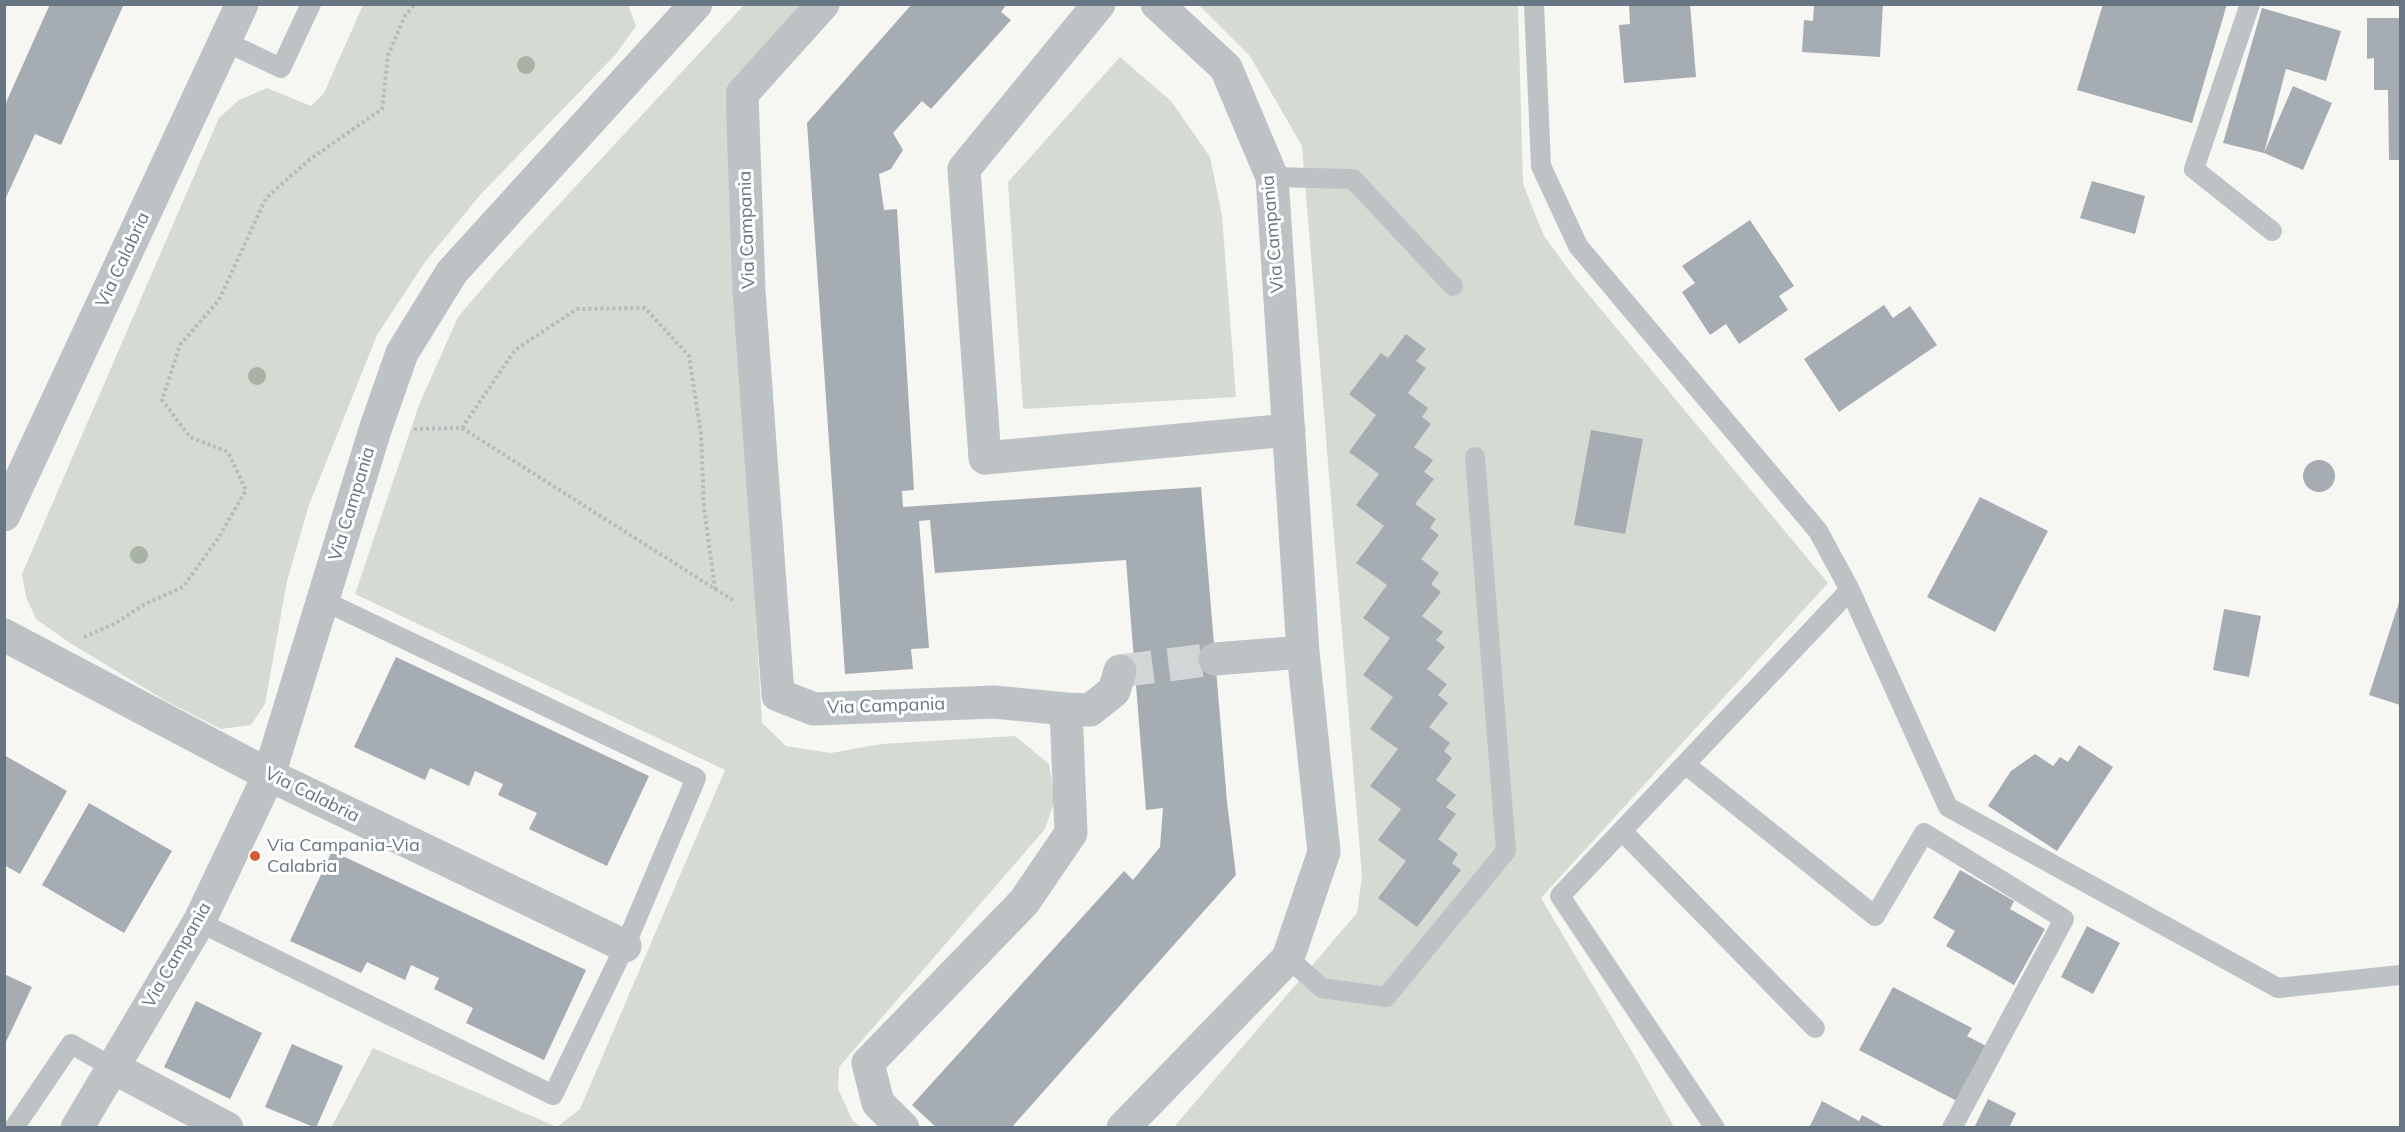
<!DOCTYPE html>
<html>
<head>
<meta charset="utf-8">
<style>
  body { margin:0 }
  #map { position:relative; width:2405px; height:1132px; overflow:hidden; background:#f6f6f3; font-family:Mulish,sans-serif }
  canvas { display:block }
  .frame { position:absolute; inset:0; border:6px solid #677682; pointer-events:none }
</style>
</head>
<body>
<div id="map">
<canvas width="2405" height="1132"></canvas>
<div class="frame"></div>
</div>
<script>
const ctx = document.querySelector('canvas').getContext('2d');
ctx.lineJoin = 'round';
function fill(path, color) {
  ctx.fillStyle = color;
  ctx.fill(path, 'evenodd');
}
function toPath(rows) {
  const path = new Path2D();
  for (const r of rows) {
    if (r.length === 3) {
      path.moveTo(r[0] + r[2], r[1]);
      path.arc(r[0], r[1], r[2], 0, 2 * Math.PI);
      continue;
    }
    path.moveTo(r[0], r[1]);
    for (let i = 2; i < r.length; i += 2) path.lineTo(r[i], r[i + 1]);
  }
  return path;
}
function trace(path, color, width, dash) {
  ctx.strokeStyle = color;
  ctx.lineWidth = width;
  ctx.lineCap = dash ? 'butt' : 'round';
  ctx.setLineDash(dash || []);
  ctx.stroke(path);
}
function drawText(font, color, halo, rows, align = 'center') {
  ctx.font = font + ' Mulish,sans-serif';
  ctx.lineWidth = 6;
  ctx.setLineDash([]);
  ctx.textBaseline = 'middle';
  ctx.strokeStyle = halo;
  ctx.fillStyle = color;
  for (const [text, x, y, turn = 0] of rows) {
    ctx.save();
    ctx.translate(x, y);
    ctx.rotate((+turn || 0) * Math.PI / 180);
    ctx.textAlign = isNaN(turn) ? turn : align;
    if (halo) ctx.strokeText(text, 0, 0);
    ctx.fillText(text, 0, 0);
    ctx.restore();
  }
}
const green = toPath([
  [363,5,628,5,636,26,616,54,480,195,425,262,377,335,309,505,287,581,265,704,251,725,221,729,166,701,70,643,36,619,26,597,22,574,219,118,239,100,267,88,311,106,324,93],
  [744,5,801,5,725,92,762,723,786,746,831,753,881,744,1015,736,1049,764,1055,800,1045,829,839,1067,838,1089,853,1121,861,1127,331,1128,373,1048,557,1127,580,1109,725,770,355,594,419,405,458,317,498,270],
  [1199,5,1518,5,1523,184,1544,236,1574,277,1828,583,1541,898,1634,1055,1674,1127,1173,1128,1357,913,1362,876,1302,146,1250,56],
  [1120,57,1171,101,1210,157,1222,216,1236,397,1023,409,1008,182]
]);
const building = toPath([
  [50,4,124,4,61,145,35,134,4,202,4,107],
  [912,4,1007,4,1001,12,1011,20,931,109,922,101,893,133,903,150,891,169,879,174,884,210,897,209,914,490,902,491,903,507,1201,487,1227,802,1236,875,1011,1128,937,1128,912,1105,1124,871,1133,880,1160,847,1163,808,1146,810,1126,560,935,573,930,520,919,521,929,648,911,649,913,669,845,674,807,123],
  [1629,4,1690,4,1696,77,1624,83,1619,25,1630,24],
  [1814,4,1883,4,1880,57,1802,52,1804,20,1813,21],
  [2103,4,2227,4,2192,123,2077,90],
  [2262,8,2341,31,2326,81,2286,69,2264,153,2223,143],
  [2367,18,2400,18,2400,160,2389,160,2388,90,2374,90,2374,58,2367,59],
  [2293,86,2332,103,2303,170,2264,153],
  [2092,181,2145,196,2135,234,2080,218],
  [1750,220,1794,286,1779,296,1788,310,1739,344,1726,324,1710,335,1682,292,1695,283,1682,266],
  [1884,305,1893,318,1910,306,1937,345,1839,412,1804,359],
  [1406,334,1426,349,1416,361,1426,368,1408,393,1428,408,1422,417,1431,424,1414,447,1433,460,1424,472,1434,479,1415,504,1436,519,1430,528,1439,535,1421,559,1439,573,1431,584,1441,592,1422,616,1443,632,1436,640,1445,647,1427,669,1447,684,1438,695,1448,703,1429,727,1450,743,1444,751,1452,758,1436,780,1456,795,1446,807,1456,814,1438,839,1458,854,1452,863,1461,870,1417,927,1378,898,1406,861,1378,840,1401,809,1370,786,1398,749,1370,729,1393,697,1363,675,1390,638,1363,618,1387,585,1356,563,1384,526,1356,505,1379,474,1349,452,1376,415,1349,394,1381,353,1388,358],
  [1591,430,1643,439,1625,534,1574,525],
  [2319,476,16],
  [1980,497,2048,531,1995,632,1927,597],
  [2400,599,2400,705,2369,695],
  [2224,609,2261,616,2249,677,2213,670],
  [396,657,649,776,607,866,529,829,537,813,498,795,503,784,475,771,469,786,430,768,425,780,354,747],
  [2079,745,2113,767,2057,851,1988,806,2011,771,2035,754,2053,766,2060,757,2068,762],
  [4,755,67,791,20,874,4,865],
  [89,803,172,851,124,933,42,885],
  [332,851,586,970,544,1060,466,1023,473,1008,434,989,439,978,411,965,405,980,367,962,361,973,290,941],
  [1960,870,2014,901,2010,909,2045,929,2014,985,1946,946,1955,931,1933,918],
  [2087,926,2120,943,2093,994,2061,977],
  [4,974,32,987,4,1046],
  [1893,987,1972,1028,1967,1036,1986,1046,1957,1101,1859,1050],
  [196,1001,262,1033,230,1099,164,1067],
  [292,1044,343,1066,316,1128,265,1107],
  [1988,1099,2016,1113,2009,1128,1974,1128],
  [1822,1101,1859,1121,1862,1115,1886,1128,1809,1128]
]);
const streetTunnel = toPath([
  [1120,671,1215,659]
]);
const path = toPath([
  [462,428,515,350,577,309,645,308,689,356,701,434,704,507,715,589],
  [414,429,462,428,734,601],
  [84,637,114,624,145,604,183,587,219,537,246,490,228,452,190,437,162,400,180,345,219,300,266,198,309,160,382,109,388,55,405,16,415,4]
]);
const lane = toPath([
  [1534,4,1541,166,1578,246,1818,531,1850,590,1560,896,1715,1128],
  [2250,4,2194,169,2272,231],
  [224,41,281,68,311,4],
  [1272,177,1353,179,1453,286],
  [1850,590,1948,807,2278,988,2400,975],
  [1685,764,1875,916,1924,833,2064,919,1952,1128],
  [1622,831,1815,1028],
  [199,922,553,1095,625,946,696,778,322,600],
  [1288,958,1322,988,1386,997,1506,851,1475,457],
  [14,1128,71,1044,112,1067]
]);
const street = toPath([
  [823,4,742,94,749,291,778,695,814,709,994,702,1066,709,1071,833,1024,902,868,1063,878,1103,903,1128],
  [1099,4,964,169,985,458,1289,430],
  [4,515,242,4],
  [4,635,269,775,625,946],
  [1215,659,1303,652],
  [1066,709,1090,710,1114,691,1120,671],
  [112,1067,227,1128],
  [77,1128,199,922,269,775,375,430,402,353,452,272,696,4],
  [1123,1128,1288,958,1324,852,1303,652,1272,177,1226,68,1157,4]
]);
const trees = [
  [526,65],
  [257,376],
  [139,555]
];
const markers = [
  [255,856,6,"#d75b32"]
];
const streetNames = [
  ["Via Campania",747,230,-92],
  ["Via Campania",1273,234,-95],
  ["Via Calabria",123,260,-65],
  ["Via Campania",352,504,-73],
  ["Via Campania",886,706,-2],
  ["Via Calabria",312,795,26],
  ["Via Campania",177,955,-60]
];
const poiNames = [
  ["Via Campania-Via",267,846],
  ["Calabria",267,867]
];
fill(green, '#d5dbd3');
fill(building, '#a5adb2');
trace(streetTunnel, '#d2d6d7', 33, [33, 16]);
trace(path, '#b8bbbd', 4, [3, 3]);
trace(lane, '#bdc2c5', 20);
trace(street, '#bdc2c5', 33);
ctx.fillStyle = '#a8b2a5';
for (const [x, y] of trees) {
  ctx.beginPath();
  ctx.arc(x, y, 9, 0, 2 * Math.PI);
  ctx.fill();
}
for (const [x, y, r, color] of markers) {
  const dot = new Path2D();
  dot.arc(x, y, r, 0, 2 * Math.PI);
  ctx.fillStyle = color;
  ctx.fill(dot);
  trace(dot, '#fff', 2);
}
drawText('18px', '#677682', '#fff', streetNames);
drawText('18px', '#677682', '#fff', poiNames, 'left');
</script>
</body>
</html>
